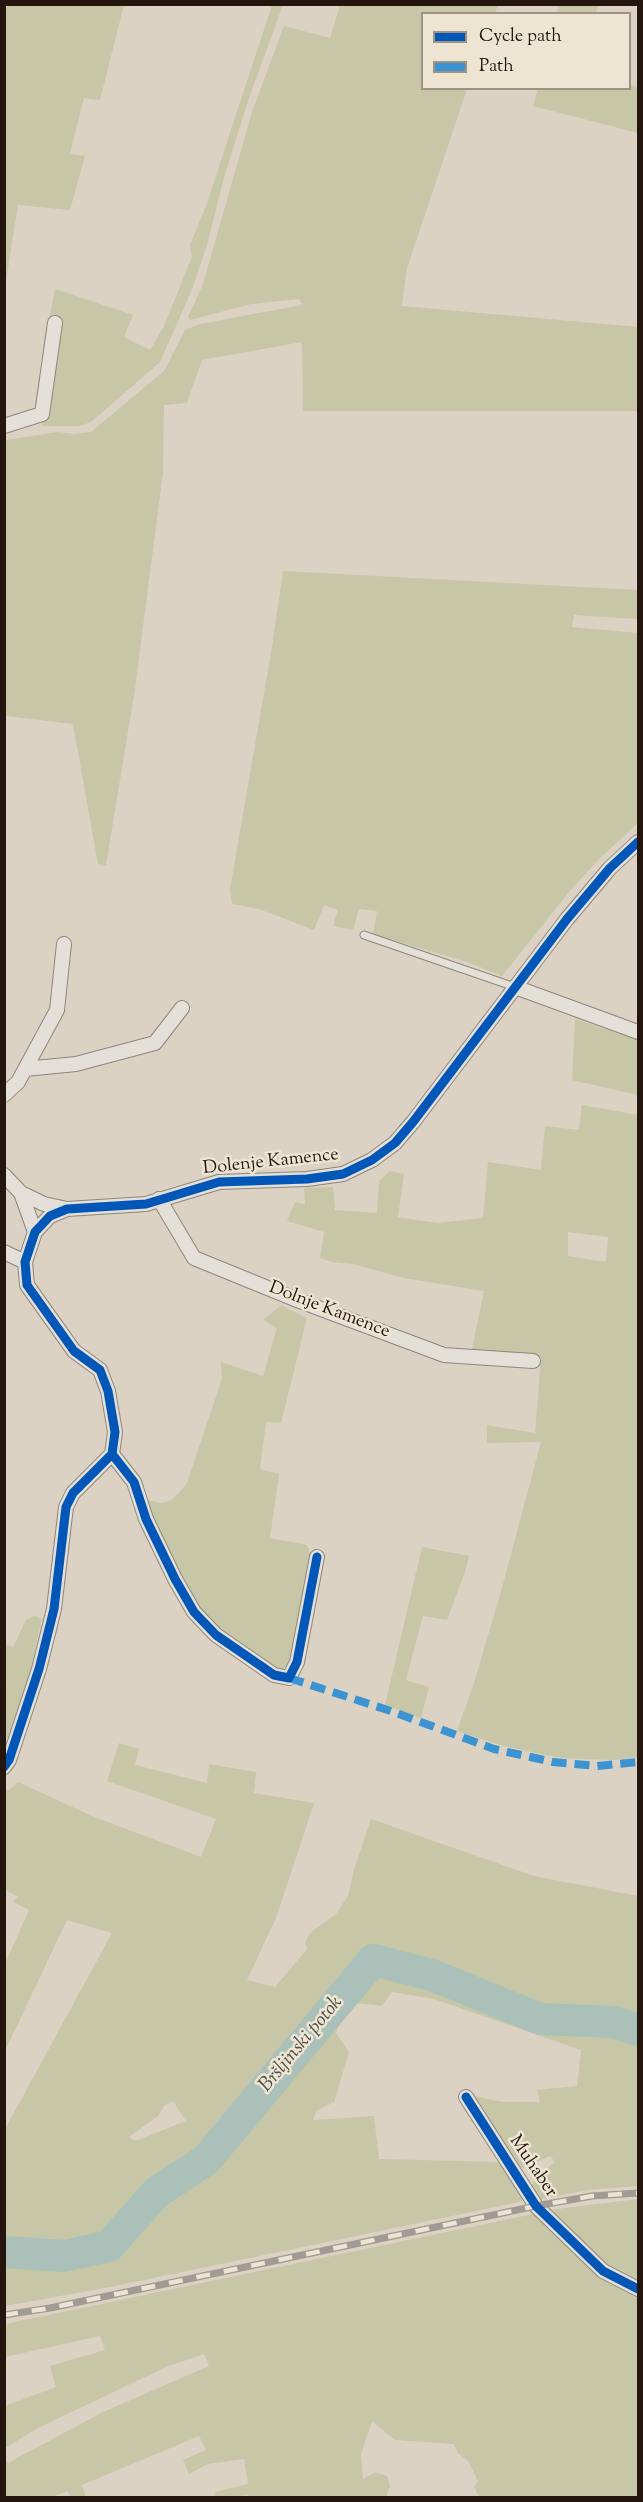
<!DOCTYPE html>
<html>
<head>
<meta charset="utf-8">
<style>
  body { margin:0 }
  #map { position:relative; width:643px; height:2502px; overflow:hidden; background:#dbd2c4; font-family:"Sorts Mill Goudy",serif }
  canvas { display:block }
  .frame { position:absolute; inset:0; border:6px solid #24160f; pointer-events:none }
  .legend { position:absolute; left:421px; top:12px; width:210px; height:78px; box-sizing:border-box; background:#eee4d2; border:2px solid #9d9284; margin:0; padding:8px 10px; list-style:none; font-size:18px; color:#24160f }
  .legend li { display:flex; align-items:center; gap:12px; height:30px }
  .legend b { width:30px; border:2px solid #9d9284 }
</style>
</head>
<body>
<div id="map">
<canvas width="643" height="2502"></canvas>
<div class="frame"></div>
<ul class="legend">
<li><b style="height:8px;background:#0057b8"></b>Cycle path</li>
<li><b style="height:8px;background:#3b93d2"></b>Path</li>
</ul>
</div>
<script>
const ctx = document.querySelector('canvas').getContext('2d');
ctx.lineJoin = 'round';
function fill(path, color) {
  ctx.fillStyle = color;
  ctx.fill(path, 'evenodd');
}
function toPath(rows) {
  const path = new Path2D();
  for (const r of rows) {
    path.moveTo(r[0], r[1]);
    for (let i = 2; i < r.length; i += 2) path.lineTo(r[i], r[i + 1]);
  }
  return path;
}
function trace(path, color, width, dash) {
  ctx.strokeStyle = color;
  ctx.lineWidth = width;
  ctx.lineCap = dash ? 'butt' : 'round';
  ctx.setLineDash(dash || []);
  ctx.stroke(path);
}
function drawText(font, color, halo, rows, align = 'center') {
  ctx.font = font + ' "Sorts Mill Goudy",serif';
  ctx.lineWidth = 5;
  ctx.setLineDash([]);
  ctx.textBaseline = 'middle';
  ctx.strokeStyle = halo;
  ctx.fillStyle = color;
  for (const [text, x, y, turn = 0] of rows) {
    ctx.save();
    ctx.translate(x, y);
    ctx.rotate((+turn || 0) * Math.PI / 180);
    ctx.textAlign = isNaN(turn) ? turn : align;
    if (halo) ctx.strokeText(text, 0, 0);
    ctx.fillText(text, 0, 0);
    ctx.restore();
  }
}
const green = toPath([
  [5,4,124,5,100,100,84,98,70,154,85,156,70,210,18,205,5,287],
  [272,5,283,5,250,95,225,174,207,245,191,292,160,362,91,422,80,426,43,426,35,410,41,401,44,345,55,289,133,315,124,337,150,350,163,328,192,257,190,245,206,206],
  [340,5,498,5,495,13,422,14,422,88,467,89,407,268,402,306,638,327,638,411,303,411,302,342,202,360,187,403,164,405,163,472,135,689,106,865,98,864,73,724,5,716,5,440,58,432,74,434,91,432,164,371,185,330,200,324,302,305,299,299,251,304,190,320,188,317,203,284,252,112,284,26,330,38],
  [559,5,559,4,598,5,596,13,557,13],
  [630,85,638,87,638,133,533,106,538,89,630,88],
  [283,571,638,590,638,619,574,615,572,627,638,633,638,823,598,860,569,892,502,976,470,963,373,934,377,911,359,909,353,930,333,926,338,910,324,905,314,930,259,909,232,904,230,889,272,647],
  [575,1019,638,1040,638,1095,572,1080],
  [582,1105,638,1115,638,1757,612,1760,561,1758,503,1746,457,1731,474,1683,502,1588,541,1442,487,1443,487,1425,535,1433,541,1358,472,1349,484,1291,404,1278,353,1264,331,1262,320,1258,324,1232,287,1221,295,1202,305,1204,304,1188,333,1187,335,1210,377,1213,379,1181,390,1171,404,1174,398,1217,437,1223,483,1218,488,1162,541,1170,545,1126,579,1130],
  [568,1232,608,1237,606,1262,568,1256],
  [281,1305,307,1318,281,1423,266,1422,260,1469,279,1474,270,1538,307,1545,311,1556,290,1663,278,1672,221,1632,196,1608,150,1520,146,1500,162,1503,170,1501,179,1493,187,1483,222,1379,221,1362,263,1376,277,1328,263,1320],
  [422,1547,469,1556,465,1572,447,1620,423,1616,406,1680,429,1687,421,1718,385,1705],
  [34,1616,42,1619,30,1671,20,1706,5,1743,4,1689,7,1682,5,1680,5,1644,13,1647,26,1620],
  [119,1743,139,1749,135,1765,207,1783,209,1764,256,1772,254,1793,314,1803,276,1918,247,1980,275,1987,307,1949,305,1942,310,1933,336,1914,348,1896,354,1869,371,1819,534,1876,638,1896,638,2186,588,2190,536,2200,531,2187,539,2174,555,2162,550,2156,522,2168,516,2163,474,2096,502,2102,540,2102,537,2090,577,2086,581,2050,434,1999,392,1992,382,2006,346,2002,336,2033,349,2052,334,2102,316,2111,313,2120,374,2116,379,2159,502,2162,524,2198,520,2202,110,2287,5,2306,5,2129,112,1933,67,1920,5,2051,5,1964,29,1910,13,1902,18,1897,5,1890,5,1790,9,1790,18,1782,94,1817,201,1857,216,1819,107,1781],
  [173,2101,186,2121,135,2141,129,2137,158,2116,164,2106],
  [638,2199,638,2497,479,2497,474,2487,478,2481,468,2461,458,2453,454,2444,395,2440,372,2421,361,2454,363,2479,375,2472,387,2476,390,2486,386,2497,249,2498,248,2494,235,2497,216,2497,215,2492,248,2484,244,2459,208,2464,189,2474,183,2460,206,2450,199,2436,82,2485,86,2497,70,2497,68,2491,52,2497,5,2497,4,2456,8,2463,103,2412,209,2366,204,2354,166,2367,38,2428,5,2448,5,2406,56,2387,50,2366,105,2350,100,2336,5,2357,5,2324,557,2209]
]);
const river = toPath([
  [4,2252,64,2256,109,2246,157,2192,206,2160,373,1960,432,1975,540,2019,614,2022,638,2030]
]);
const lane = toPath([
  [364,935,515,987]
]);
const street = toPath([
  [4,426,42,414,55,323],
  [515,987,638,1032],
  [25,1069,76,1064,155,1043,182,1008],
  [4,1095,18,1082,57,1010,64,944],
  [4,1175,21,1193,44,1204,67,1209],
  [21,1193,35,1232],
  [159,1199,194,1258,297,1300,444,1355,533,1361],
  [4,1252,25,1262],
  [112,1454,134,1482,146,1519,175,1579,194,1612,216,1635,274,1675,289,1678,297,1662,317,1557],
  [4,1767,9,1760,39,1669,54,1609,66,1507,73,1493,112,1454,115,1432,108,1391,100,1370,74,1351,27,1285,25,1262,35,1232,50,1216,67,1209,146,1204,219,1182,307,1179,343,1174,372,1160,395,1143,413,1122,567,919,610,868,638,842],
  [466,2097,536,2206,603,2271,638,2289]
]);
const rail = toPath([
  [4,2315,50,2308,536,2206,592,2196,638,2193]
]);
const quiet = toPath([
  [289,1678,391,1711,494,1749,553,1762,597,1766,638,1762]
]);
const cycleway = toPath([
  [112,1454,134,1482,146,1519,175,1579,194,1612,216,1635,274,1675,289,1678,297,1662,317,1557],
  [4,1767,9,1760,39,1669,54,1609,66,1507,73,1493,112,1454,115,1432,108,1391,100,1370,74,1351,27,1285,25,1262,35,1232,50,1216,67,1209,146,1204,219,1182,307,1179,343,1174,372,1160,395,1143,413,1122,567,919,610,868,638,842],
  [466,2097,536,2206,603,2271,638,2289]
]);
const streetNames = [
  ["Dolenje Kamence",271,1163,-6],
  ["Dolnje Kamence",329,1311,21],
  ["Muhaber",532,2167,56]
];
const waterNames = [
  ["Bršljinski potok",302,2045,-50]
];
fill(green, '#c7c6a7');
trace(river, '#abc0b8', 32);
trace(lane, '#8c867c', 9);
trace(street, '#8c867c', 16);
trace(lane, '#e4dfd8', 7);
trace(street, '#e4dfd8', 14);
trace(rail, '#a09b94', 7);
trace(rail, '#eee4d2', 4.5, [14]);
trace(quiet, '#3b93d2', 8, [15, 8]);
trace(cycleway, '#0057b8', 9);
drawText('18px', '#24160f', '#eee4d2', streetNames);
drawText('italic 20px', '#4c4f48', '#eee4d2', waterNames);
</script>
</body>
</html>
